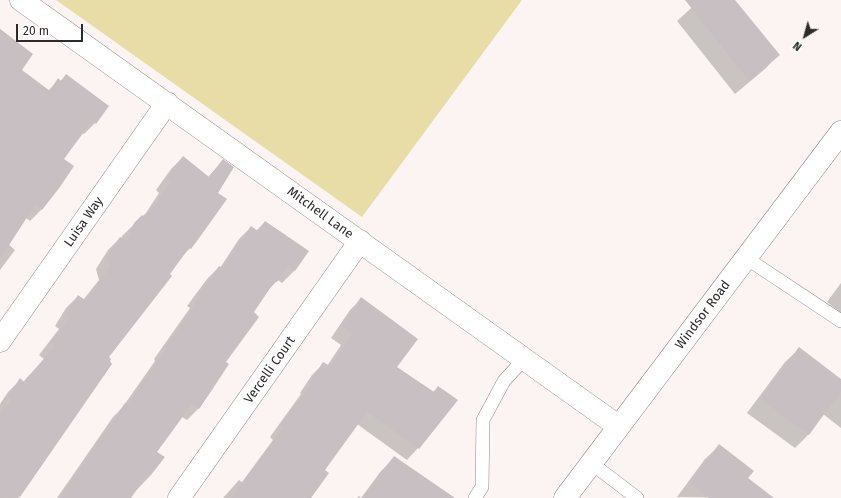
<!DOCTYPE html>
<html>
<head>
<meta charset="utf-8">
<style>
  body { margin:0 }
  #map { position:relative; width:841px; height:498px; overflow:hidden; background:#fcf4f2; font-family:"Fira Sans",sans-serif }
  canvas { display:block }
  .north { position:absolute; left:785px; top:16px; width:40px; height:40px; -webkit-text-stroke:3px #fff; paint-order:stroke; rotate:217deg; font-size:11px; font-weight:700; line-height:16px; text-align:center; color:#2d2a29 }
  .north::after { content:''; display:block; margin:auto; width:14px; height:18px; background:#2d2a29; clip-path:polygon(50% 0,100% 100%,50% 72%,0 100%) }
  .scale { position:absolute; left:16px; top:24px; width:67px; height:18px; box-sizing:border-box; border:2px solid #2d2a29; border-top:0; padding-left:5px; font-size:12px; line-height:14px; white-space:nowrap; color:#2d2a29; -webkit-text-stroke:3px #fff; paint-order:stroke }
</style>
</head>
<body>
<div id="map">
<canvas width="841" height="498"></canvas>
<div class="north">N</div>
<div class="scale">20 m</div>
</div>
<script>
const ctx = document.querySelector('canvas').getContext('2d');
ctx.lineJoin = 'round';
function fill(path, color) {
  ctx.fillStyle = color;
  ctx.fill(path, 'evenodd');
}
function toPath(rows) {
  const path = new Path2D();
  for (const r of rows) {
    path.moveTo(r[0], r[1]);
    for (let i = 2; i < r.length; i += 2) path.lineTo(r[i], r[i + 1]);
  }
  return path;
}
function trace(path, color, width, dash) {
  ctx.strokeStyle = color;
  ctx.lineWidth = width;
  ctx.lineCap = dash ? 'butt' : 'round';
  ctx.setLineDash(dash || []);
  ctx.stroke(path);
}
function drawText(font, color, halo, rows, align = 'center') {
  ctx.font = font + ' "Fira Sans",sans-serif';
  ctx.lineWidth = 3;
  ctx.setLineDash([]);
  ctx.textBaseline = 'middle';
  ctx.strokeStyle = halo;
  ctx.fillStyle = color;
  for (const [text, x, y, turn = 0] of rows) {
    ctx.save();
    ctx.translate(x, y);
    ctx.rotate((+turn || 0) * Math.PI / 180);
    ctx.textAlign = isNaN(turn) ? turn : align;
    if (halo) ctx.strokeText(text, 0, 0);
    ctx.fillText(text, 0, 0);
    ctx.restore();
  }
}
const green = toPath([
  [56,0,522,0,362,217]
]);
const shadow = toPath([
  [700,0,733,0,778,55,765,69,735,94,677,21],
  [0,29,32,54,20,70,48,91,58,80,60,81,66,76,95,123,84,134,82,133,63,159,73,166,41,210,30,221,26,218,8,244,15,250,0,270],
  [183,157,208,177,223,161,217,193,190,248,179,260,108,358,108,361,111,364,18,498,0,498,0,404,8,392,20,380,23,382,44,359,39,355,59,329,55,326,66,308,78,296,83,300,99,280,96,269,108,250,120,238,121,239,122,236,146,213,159,193,156,190,171,169],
  [265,222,307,252,294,271,282,283,278,280,266,292,252,312,199,408,187,420,182,417,156,452,151,475,129,498,57,498,113,417,122,408,155,361,154,359,190,308,187,306,207,279,219,267,220,268,239,239,251,227,256,231],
  [841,283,841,313,827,302],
  [361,299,396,367,433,392,438,387,457,400,418,448,407,460,357,424,324,470,310,498,223,498,239,480,242,482,273,440,270,437,301,394,300,393,312,375,323,364,327,366,341,345,331,338,350,310],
  [799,349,841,380,841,428,823,414,808,435,795,448,747,413,785,362],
  [719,446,747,479,757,498,677,497,705,459],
  [394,458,438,498,357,498,359,496,361,498,381,471]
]);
const building = toPath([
  [685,0,735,0,780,55,749,81],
  [0,29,33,54,22,70,50,91,58,78,61,81,66,74,109,106,96,124,92,121,64,159,74,166,60,187,42,210,35,205,0,259],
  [183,156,209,177,223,159,234,167,218,193,227,199,202,234,191,249,189,248,170,274,172,276,109,357,111,359,110,361,112,364,20,497,0,498,0,414,12,399,8,397,20,378,24,382,55,346,50,343,70,316,66,314,78,295,85,300,110,267,107,256,120,237,127,242,134,223,142,215,144,217,158,200,171,181,167,178],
  [265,221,309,251,295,271,288,266,277,282,275,281,254,312,259,317,226,362,229,364,212,390,199,409,192,404,157,452,165,457,151,475,148,473,131,498,59,498,125,403,127,405,166,348,165,347,201,295,199,294,219,266,223,268,251,226,258,231],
  [361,297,418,339,397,367,434,392,438,386,458,400,419,449,367,412,325,470,329,473,311,498,231,498,283,428,280,425,312,383,310,382,323,362,330,366,352,334,342,326],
  [799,347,841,379,841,391,809,435,760,399],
  [719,444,754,471,748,478,774,498,709,498,690,483],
  [394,456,455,498,362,498]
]);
const lane = toPath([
  [746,258,841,321],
  [591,463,637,498],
  [475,498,482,487,483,420,504,381,524,359]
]);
const street = toPath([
  [21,0,618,426],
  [0,341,167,103],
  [179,498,360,241]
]);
const secondary = toPath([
  [565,498,841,132]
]);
const streetNames = [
  ["Mitchell Lane",320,213,36],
  ["Luisa Way",84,222,-55],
  ["Windsor Road",703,315,-53],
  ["Vercelli Court",270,370,-55]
];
fill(green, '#e8dda6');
fill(shadow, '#0003');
fill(building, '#c7bfc1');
trace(lane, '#908887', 14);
trace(street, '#908887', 23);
trace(secondary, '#908887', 23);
trace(lane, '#fff', 13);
trace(street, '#fff', 22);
trace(secondary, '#fff', 22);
drawText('13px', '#2d2a29', '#fff', streetNames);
</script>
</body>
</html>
